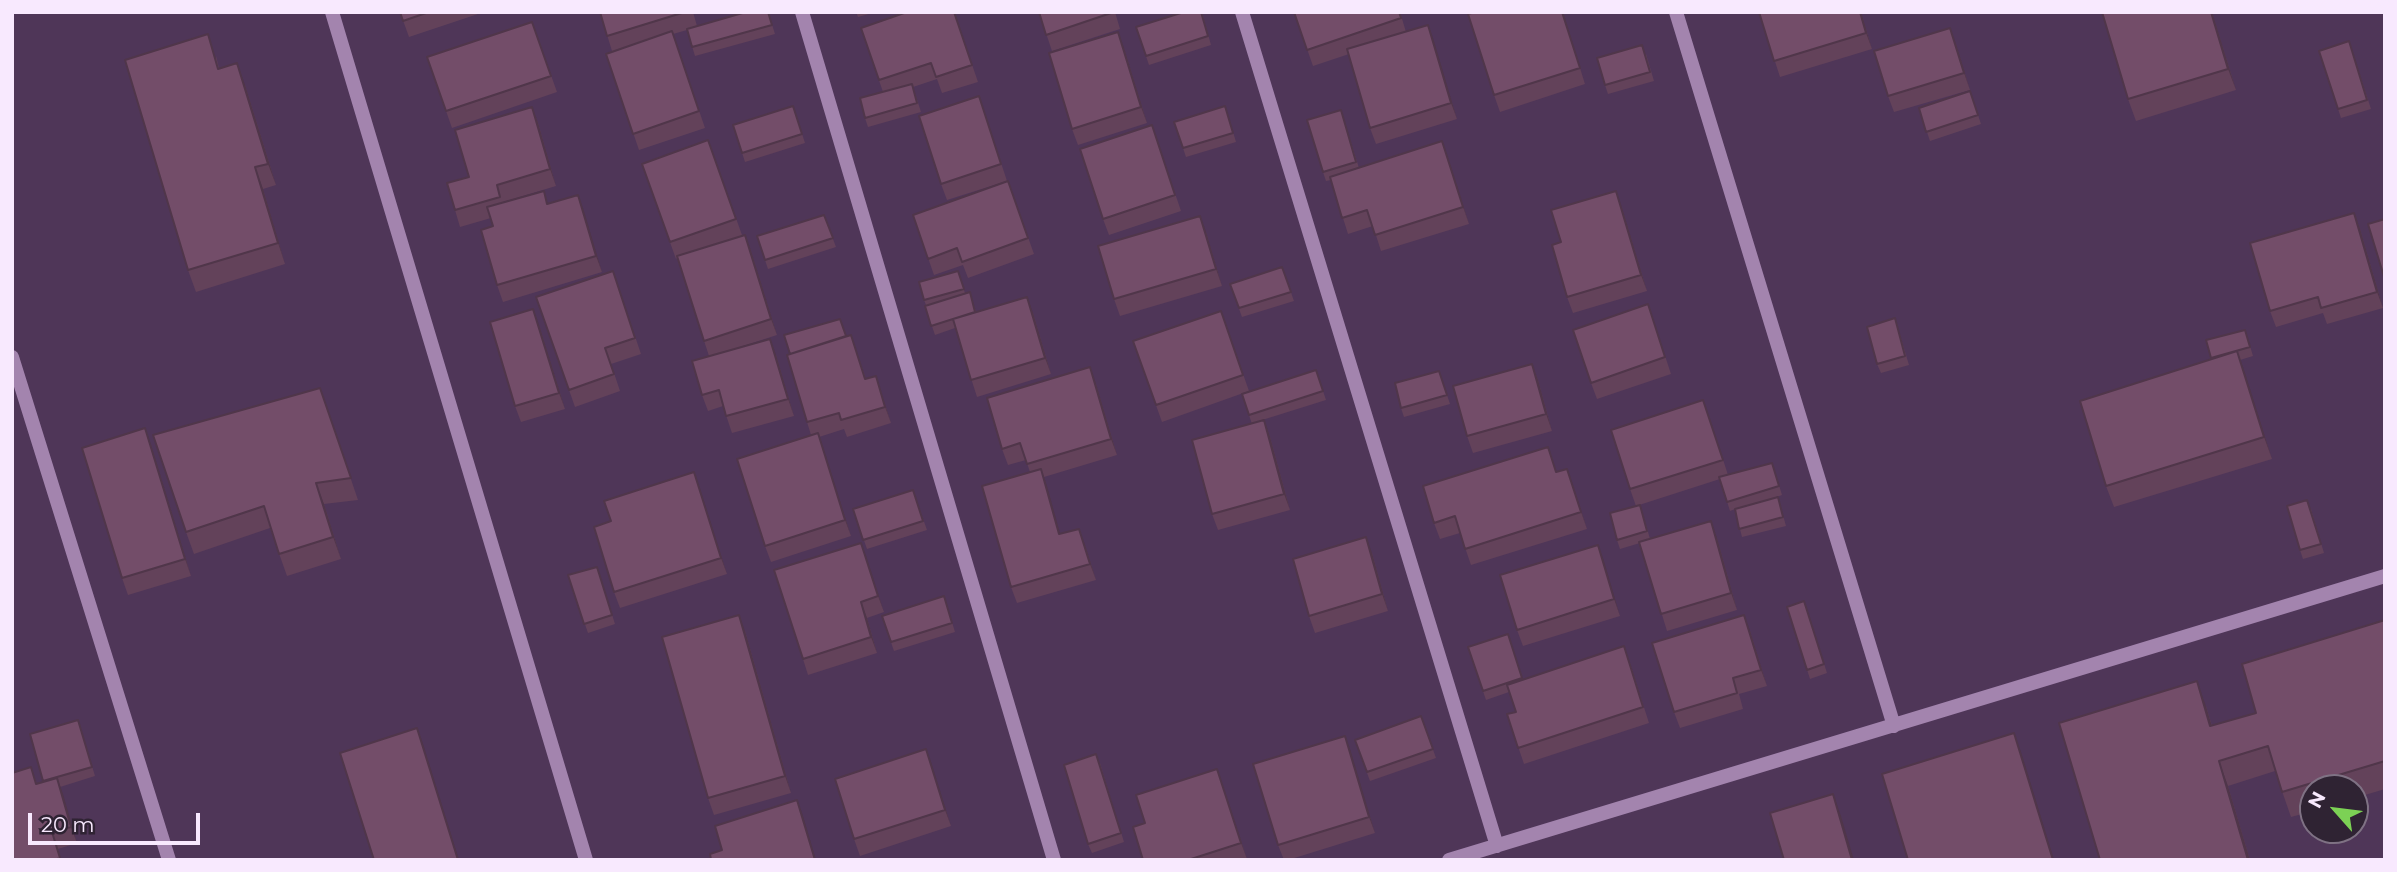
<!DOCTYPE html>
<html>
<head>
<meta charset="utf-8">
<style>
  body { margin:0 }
  #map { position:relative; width:2397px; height:872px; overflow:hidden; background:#4f3658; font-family:Montserrat,sans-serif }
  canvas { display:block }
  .frame { position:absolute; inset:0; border:14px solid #f8e9fe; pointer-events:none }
  .north { position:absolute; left:2299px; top:774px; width:70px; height:70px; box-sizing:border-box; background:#2f2333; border:2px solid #7f7284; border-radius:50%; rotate:298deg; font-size:19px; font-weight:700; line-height:28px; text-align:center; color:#f8e9fe }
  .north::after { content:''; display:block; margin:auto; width:24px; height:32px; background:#7cd155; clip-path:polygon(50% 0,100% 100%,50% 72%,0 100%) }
  .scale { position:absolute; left:28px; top:813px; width:172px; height:32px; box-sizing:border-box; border:4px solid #f8e9fe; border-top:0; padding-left:9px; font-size:21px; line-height:24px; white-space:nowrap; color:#f8e9fe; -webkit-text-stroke:5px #2f2333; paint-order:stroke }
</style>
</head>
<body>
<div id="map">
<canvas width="2397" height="872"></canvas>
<div class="frame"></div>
<div class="north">N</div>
<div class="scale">20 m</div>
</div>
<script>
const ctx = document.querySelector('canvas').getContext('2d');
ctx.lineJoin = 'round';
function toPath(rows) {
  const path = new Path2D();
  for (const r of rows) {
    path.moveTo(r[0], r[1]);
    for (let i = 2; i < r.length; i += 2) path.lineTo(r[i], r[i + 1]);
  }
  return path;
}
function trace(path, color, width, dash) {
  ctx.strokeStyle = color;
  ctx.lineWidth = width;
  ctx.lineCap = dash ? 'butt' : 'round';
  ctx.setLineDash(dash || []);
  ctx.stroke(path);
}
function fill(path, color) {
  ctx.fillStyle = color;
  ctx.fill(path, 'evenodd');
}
const minor = toPath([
  [332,12,586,860],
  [802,12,1054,860],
  [1242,12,1497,846],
  [1676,12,1894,726],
  [12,357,169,860],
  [1449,860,2385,576]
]);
const wall = toPath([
  [400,12,484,12,409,37],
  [600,12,693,12,697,26,768,12,775,34,695,56,687,30,673,34,705,128,639,150,606,54,612,51],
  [856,12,876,12,858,17],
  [954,12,978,82,942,93,937,79,913,87,921,112,868,127,865,118,883,92,861,28],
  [1039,12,1115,12,1120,29,1052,51],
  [1202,12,1211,45,1149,65,1136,27],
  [1294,12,1400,12,1406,32,1428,25,1457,119,1376,144,1370,128,1349,54,1313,66],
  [1563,12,1585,84,1500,112,1494,95],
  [1759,12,1861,12,1872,49,1780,77],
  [2212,12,2236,90,2136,121,2128,99],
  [532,22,557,92,452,128,427,57],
  [1956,44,1970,90,1894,112,1888,96],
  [1124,48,1147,123,1078,145,1072,129],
  [2352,50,2371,109,2341,118,2319,51],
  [1646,54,1654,81,1608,94,1605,85],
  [216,56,219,68,245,85,276,185,263,189,285,264,196,292,188,270],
  [1970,91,1981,124,1930,141,1919,108],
  [979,96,1007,181,947,200,941,184],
  [793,106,805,143,745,162,733,125],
  [532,107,538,123,556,186,503,202,503,203,548,203,578,195,602,272,503,302,497,285,493,226,491,218,460,227,455,210,469,177],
  [1341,110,1359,168,1448,158,1469,224,1381,251,1373,226,1348,234,1331,180,1326,181,1323,172],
  [1228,115,1236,142,1186,157,1183,148],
  [1152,125,1181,211,1109,235,1103,219],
  [708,140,742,235,745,235,751,251,777,335,740,347,776,355,794,416,732,433,723,406,708,411,702,395,709,356,677,258,676,259,642,164],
  [1008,181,1034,254,968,278,963,265,934,275,913,215],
  [1622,208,1647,291,1573,313,1567,297,1561,242],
  [2354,213,2360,229,2383,308,2327,324,2323,313,2276,327,2270,311],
  [824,215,836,247,768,269,757,236],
  [1206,232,1222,286,1120,316,1114,299],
  [1282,267,1294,301,1242,317,1230,284],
  [613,271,641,354,611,364,620,391,575,407,536,297],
  [958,271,965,293,970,292,976,312,1033,313,1051,374,977,397,955,328,935,335,925,306,926,305,924,300],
  [1648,304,1671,374,1597,399,1591,383],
  [1221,311,1249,391,1162,422,1133,341],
  [1895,318,1909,365,1881,373,1877,364],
  [539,325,565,409,521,422,515,406],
  [851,335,866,379,876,376,891,423,847,437,844,429,819,437,851,536,771,562,765,546,811,435,807,422,846,336],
  [2248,339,2253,356,2240,360,2272,459,2114,507,2106,486,2211,360,2206,340],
  [1532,364,1538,380,1552,431,1473,453,1467,436],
  [1316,370,1326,400,1259,421,1264,420,1270,437,1290,510,1218,530,1212,514,1252,424,1242,394],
  [1439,371,1450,404,1404,417,1401,408],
  [1096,384,1117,455,1044,477,1060,534,1085,545,1096,580,1017,603,1011,587,1030,472,1026,460,1008,465,1002,449],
  [320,388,358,500,324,504,341,559,287,576,270,528,194,554,186,532],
  [1709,416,1728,475,1775,472,1782,495,1771,499,1778,497,1786,526,1742,537,1735,509,1730,511,1720,479,1636,506,1630,489],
  [151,445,191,576,128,595,122,578],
  [694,472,727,574,620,608,614,592,611,521],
  [1557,472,1573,485,1587,529,1471,565,1460,533,1440,539,1434,523],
  [913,490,927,530,867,549,853,509],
  [2311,509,2324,553,2303,559,2300,550],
  [1643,514,1650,539,1717,538,1737,610,1667,631,1640,543,1620,549,1617,540],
  [861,543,884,612,867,618,877,653,808,675,803,659],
  [1598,545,1620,616,1523,646,1517,630],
  [1372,553,1388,611,1315,633,1309,616],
  [597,567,615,624,588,633,568,575],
  [944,596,955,632,894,651,882,616],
  [1804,601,1827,673,1810,679,1787,607],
  [2385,620,2385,789,2355,798,2355,788,2313,788,2313,811,2291,817,2275,771,2228,786,2250,860,2100,860,2206,706,2212,726,2256,713],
  [745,631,791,793,714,815,708,798],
  [1750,631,1767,686,1739,694,1743,709,1680,728,1674,712],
  [1508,634,1523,680,1630,663,1649,723,1524,764,1507,714,1516,712,1509,692,1486,700,1468,647],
  [1421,716,1436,758,1370,781,1355,740],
  [78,720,95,776,60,787,77,843,58,849,61,860,12,860,31,767,37,784,44,782],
  [1345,736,1375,833,1288,860,1284,860,1278,845],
  [926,749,951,826,860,856,854,839],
  [1100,763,1124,842,1092,853,1088,844],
  [1223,786,1247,859,1143,860]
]);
const shadedWall = toPath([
  [1562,12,1563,12,1585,84,1580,68],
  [1860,12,1861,12,1872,49,1866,33],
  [2211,12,2212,12,2236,90,2228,69],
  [1428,25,1434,41,1457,119,1451,103],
  [1950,28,1956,44,1970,90,1964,73],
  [1118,32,1124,48,1147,123,1141,107],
  [237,63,245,85,276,185,268,164],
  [532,107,538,123,556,186,550,169],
  [1442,141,1448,158,1469,224,1463,207],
  [255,167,263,189,285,264,278,243],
  [1616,191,1622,208,1647,291,1641,275],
  [578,195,584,211,602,272,596,256],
  [2354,213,2360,229,2383,308,2377,292],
  [1200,216,1206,232,1222,286,1216,269],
  [745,235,751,251,777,335,771,319],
  [1027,297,1033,313,1051,374,1045,358],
  [533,309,539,325,565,409,559,393],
  [770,339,776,355,794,416,788,399],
  [2237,351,2245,373,2272,459,2264,437],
  [1532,364,1538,380,1552,431,1546,414],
  [1090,367,1096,384,1117,455,1111,439],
  [876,376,881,392,891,423,885,407],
  [1264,420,1270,437,1290,510,1284,494],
  [145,428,151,445,191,576,185,559],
  [818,433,824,450,851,536,845,520],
  [1041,469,1047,486,1065,551,1059,534],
  [1567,469,1573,485,1587,529,1581,512],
  [694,472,700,489,727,574,721,558],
  [316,483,324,504,341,559,333,537],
  [1711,521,1717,538,1737,610,1731,593],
  [1079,529,1085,545,1096,580,1090,564],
  [1366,537,1372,553,1388,611,1382,594],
  [861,543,867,559,884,612,878,596],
  [1598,545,1604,561,1620,616,1614,599],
  [861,602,867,618,877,653,871,637],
  [739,615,745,631,791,793,785,776],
  [1744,615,1750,631,1767,686,1761,670],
  [2197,681,2206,706,2219,751,2210,726],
  [417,728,423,744,459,860,458,860],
  [2014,733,2023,758,2054,860,2053,860],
  [1345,736,1351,752,1375,833,1369,817],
  [926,749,932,765,951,826,945,810],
  [2219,761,2228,786,2250,860,2248,860],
  [1217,769,1223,786,1247,859,1241,843],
  [57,778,63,794,77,843,71,827],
  [1833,794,1841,816,1854,860,1852,860],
  [797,800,803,816,816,860,815,860]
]);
const building = toPath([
  [400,12,429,12,403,21,400,12],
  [600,12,685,12,607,36,600,12],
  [746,12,768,12,772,25,692,47,687,29,746,12],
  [907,12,954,12,972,65,936,77,931,63,879,80,861,28,907,12],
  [1039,12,1114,12,1046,35,1039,12],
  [1184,12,1201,12,1208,36,1146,56,1136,27,1184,12],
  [1294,12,1399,12,1401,18,1307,50,1294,12],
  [1475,12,1562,12,1580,68,1494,95,1468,14,1475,12],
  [1759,12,1860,12,1866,33,1774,61,1759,12],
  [2102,12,2211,12,2228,69,2128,99,2102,12],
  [532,22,551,76,446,111,427,57,532,22],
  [1428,25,1451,103,1370,128,1347,49,1428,25],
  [1950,28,1964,73,1888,96,1874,51,1950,28],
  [672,31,699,111,633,134,606,54,672,31],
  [1118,32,1141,107,1072,129,1049,53,1118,32],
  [208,34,218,69,237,63,268,164,255,167,278,243,188,270,125,60,208,34],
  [2349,41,2367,100,2338,109,2319,51,2349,41],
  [1642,45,1650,72,1605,85,1597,58,1642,45],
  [912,84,917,103,865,118,860,98,912,84],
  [1970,91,1978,115,1926,132,1919,108,1970,91],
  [979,96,1001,164,941,184,919,116,979,96],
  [793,106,802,134,742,153,733,125,793,106],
  [1225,106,1233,133,1183,148,1174,122,1225,106],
  [532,107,550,169,497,185,500,197,455,210,447,183,469,177,455,130,532,107],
  [1341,110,1356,162,1323,172,1307,120,1341,110],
  [1152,125,1175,195,1103,219,1080,149,1152,125],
  [708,140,736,219,670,242,642,164,708,140],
  [1442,141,1463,207,1375,235,1367,210,1342,218,1330,177,1442,141],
  [1008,181,1028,238,962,262,957,248,928,259,913,215,1008,181],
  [544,191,547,204,578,195,596,256,497,285,481,230,493,226,487,207,544,191],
  [1616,191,1641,275,1567,297,1552,245,1561,242,1551,210,1616,191],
  [2354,213,2377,292,2321,308,2318,297,2270,311,2250,243,2354,213],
  [824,215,833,238,765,260,757,236,824,215],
  [1200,216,1216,269,1114,299,1098,246,1200,216],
  [2385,219,2385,280,2368,224,2385,219],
  [745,235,771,319,704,341,677,256,745,235],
  [1282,267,1291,292,1239,308,1230,284,1282,267],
  [613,271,635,338,605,348,614,374,569,390,536,297,613,271],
  [958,271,964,289,924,300,919,282,958,271],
  [970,292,975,312,931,326,925,306,970,292],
  [1027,297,1045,358,971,380,953,319,1027,297],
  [1648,304,1665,357,1591,383,1573,330,1648,304],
  [533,309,559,393,515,406,490,322,533,309],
  [1221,311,1243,375,1156,405,1133,341,1221,311],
  [1895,318,1905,356,1877,364,1867,327,1895,318],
  [840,319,846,336,790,354,784,335,840,319],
  [2245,330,2250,347,2211,358,2206,340,2245,330],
  [851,335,865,379,876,376,885,407,841,420,839,413,807,422,787,355,851,335],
  [770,339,788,399,726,416,719,390,702,395,692,361,770,339],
  [2237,351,2264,437,2106,486,2080,401,2237,351],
  [1532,364,1546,414,1467,436,1453,386,1532,364],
  [1090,367,1111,439,1027,464,1020,443,1002,449,987,398,1090,367],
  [1316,370,1323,391,1249,415,1242,394,1316,370],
  [1439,371,1447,395,1401,408,1395,383,1439,371],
  [320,388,351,478,316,483,333,537,279,554,264,506,186,532,153,435,320,388],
  [1703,400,1723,460,1630,489,1611,430,1703,400],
  [1264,420,1284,494,1212,514,1192,440,1264,420],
  [145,428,185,559,122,578,82,448,145,428],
  [818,433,845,520,765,546,737,459,818,433],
  [1548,447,1556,472,1567,469,1581,512,1465,549,1455,516,1434,523,1423,486,1548,447],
  [1772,463,1779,486,1727,502,1719,477,1772,463],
  [1041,469,1059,534,1079,529,1090,564,1011,587,982,486,1041,469],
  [694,472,721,558,614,592,594,527,611,521,604,501,694,472],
  [913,490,923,521,863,540,853,509,913,490],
  [1778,497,1783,517,1739,529,1735,509,1778,497],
  [2307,500,2321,544,2300,550,2287,506,2307,500],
  [1640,505,1647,531,1617,540,1610,513,1640,505],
  [1711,521,1731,593,1661,614,1639,542,1711,521],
  [1366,537,1382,594,1309,616,1293,559,1366,537],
  [861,543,878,596,861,602,871,637,803,659,774,570,861,543],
  [1598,545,1614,599,1517,630,1500,575,1598,545],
  [597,567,612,615,584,624,568,575,597,567],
  [944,596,952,623,891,642,882,616,944,596],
  [1804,601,1824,664,1807,670,1787,607,1804,601],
  [739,615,785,776,708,798,662,637,739,615],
  [1744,615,1761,670,1733,678,1737,693,1674,712,1652,643,1744,615],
  [2385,620,2385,761,2282,792,2268,746,2219,761,2248,860,2100,860,2059,723,2197,681,2210,726,2256,713,2242,664,2385,620],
  [1508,634,1522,678,1483,691,1468,647,1508,634],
  [1624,646,1643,707,1518,748,1507,714,1516,712,1507,685,1624,646],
  [1421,716,1433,749,1367,772,1355,740,1421,716],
  [78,720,92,767,43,781,30,734,78,720],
  [417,728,458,860,374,860,340,753,417,728],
  [2014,733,2053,860,1908,860,1882,774,2014,733],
  [1345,736,1369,817,1278,845,1253,764,1345,736],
  [926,749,945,810,854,839,835,779,926,749],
  [1096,754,1121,833,1088,844,1064,765,1096,754],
  [31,767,36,784,57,778,71,827,52,832,60,858,54,860,12,860,12,773,31,767],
  [1217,769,1241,843,1188,860,1143,860,1133,827,1145,823,1136,795,1217,769],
  [1833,794,1852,860,1784,860,1770,813,1833,794],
  [797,800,815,860,711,860,710,854,722,850,715,826,797,800]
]);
trace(minor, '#a384ae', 14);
fill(wall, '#63425a');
fill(shadedWall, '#50364a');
fill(building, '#734d69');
trace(building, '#50364a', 2);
</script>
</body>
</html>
